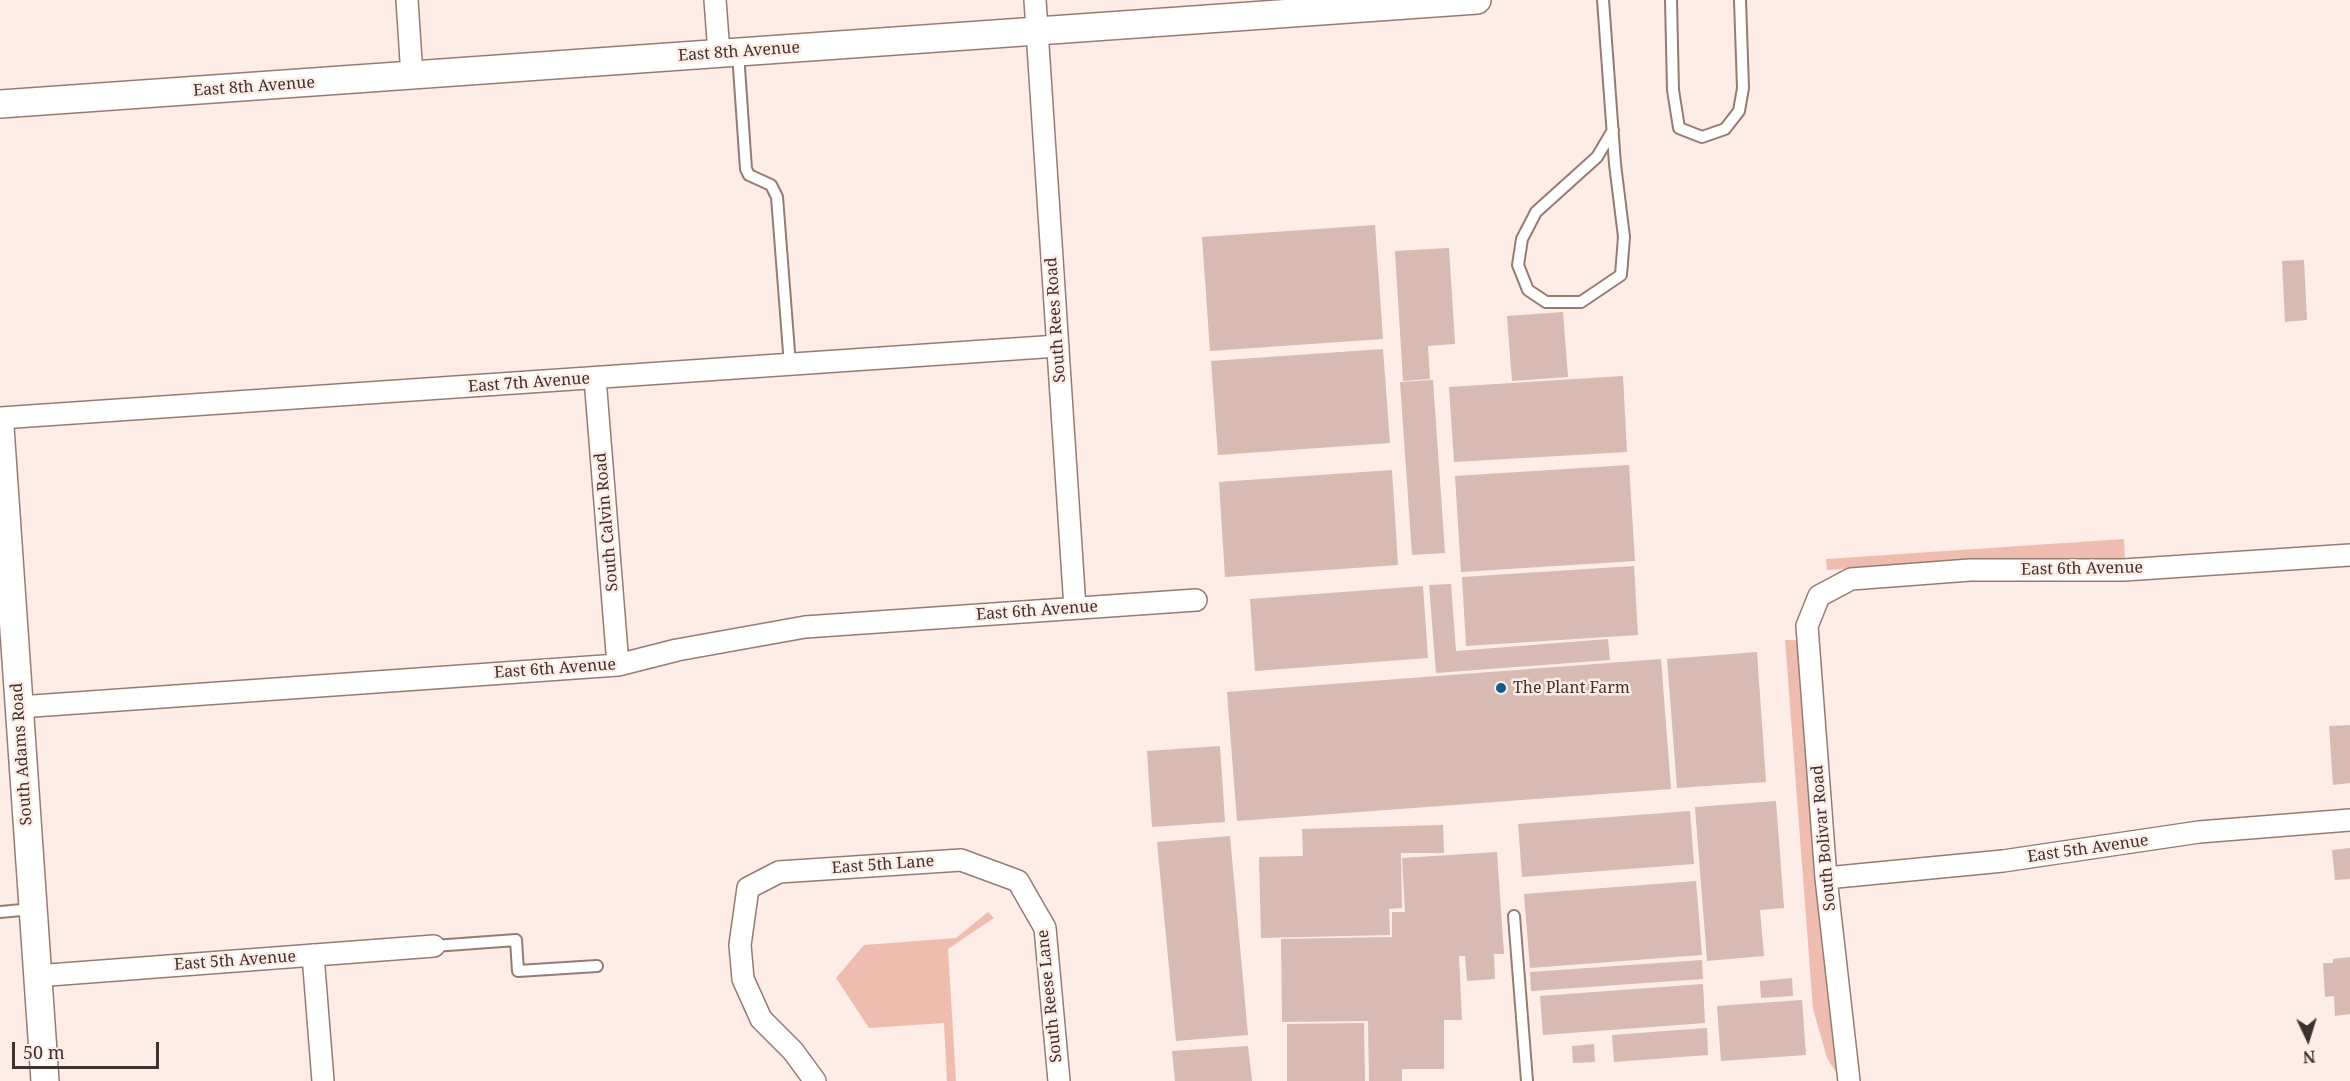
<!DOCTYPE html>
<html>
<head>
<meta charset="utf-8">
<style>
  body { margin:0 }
  #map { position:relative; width:2350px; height:1081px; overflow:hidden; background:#feece6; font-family:"Noto Serif",serif }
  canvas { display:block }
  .north { position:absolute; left:2278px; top:1009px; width:60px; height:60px; -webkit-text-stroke:4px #feece6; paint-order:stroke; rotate:176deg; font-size:16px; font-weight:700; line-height:24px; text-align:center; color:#3d322f }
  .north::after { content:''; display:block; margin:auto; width:21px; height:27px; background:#3d322f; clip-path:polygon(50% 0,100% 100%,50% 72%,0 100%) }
  .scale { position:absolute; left:12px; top:1042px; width:147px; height:27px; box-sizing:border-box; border:3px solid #3d322f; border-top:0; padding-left:8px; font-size:18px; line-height:21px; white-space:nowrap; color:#3d322f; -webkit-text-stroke:4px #feece6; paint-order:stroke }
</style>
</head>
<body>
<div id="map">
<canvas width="2350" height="1081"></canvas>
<div class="north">N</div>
<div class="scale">50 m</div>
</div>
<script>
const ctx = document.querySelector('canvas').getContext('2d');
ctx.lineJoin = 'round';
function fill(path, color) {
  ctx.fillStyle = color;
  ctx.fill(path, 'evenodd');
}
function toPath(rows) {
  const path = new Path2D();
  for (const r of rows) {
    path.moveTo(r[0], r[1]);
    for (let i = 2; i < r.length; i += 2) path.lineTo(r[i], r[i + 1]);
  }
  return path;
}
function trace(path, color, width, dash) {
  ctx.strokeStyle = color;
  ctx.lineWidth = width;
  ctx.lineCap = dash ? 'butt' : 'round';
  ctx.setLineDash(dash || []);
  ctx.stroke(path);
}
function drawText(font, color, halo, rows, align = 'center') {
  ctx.font = font + ' "Noto Serif",serif';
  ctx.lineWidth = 5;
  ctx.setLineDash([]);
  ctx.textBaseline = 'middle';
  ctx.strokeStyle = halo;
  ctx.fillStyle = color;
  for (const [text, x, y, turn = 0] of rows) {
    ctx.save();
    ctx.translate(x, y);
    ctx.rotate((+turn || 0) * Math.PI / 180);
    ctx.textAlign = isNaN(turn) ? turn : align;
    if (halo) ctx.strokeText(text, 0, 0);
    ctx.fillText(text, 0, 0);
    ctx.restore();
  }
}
const green = toPath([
  [2124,539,2125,561,1950,562,1827,570,1826,559],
  [1785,640,1799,640,1820,923,1840,1079,1827,1058,1813,1009],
  [988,912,994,918,948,949,956,1081,947,1081,944,1023,869,1028,836,978,864,945,956,938]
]);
const building = toPath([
  [1375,225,1383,339,1210,351,1202,237],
  [1449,248,1455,344,1428,346,1430,379,1403,381,1395,251],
  [2304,260,2307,320,2285,322,2282,261],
  [1563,312,1568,377,1512,381,1507,316],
  [1383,349,1390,443,1218,455,1211,361],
  [1623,376,1627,452,1454,462,1449,387],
  [1433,380,1445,553,1412,555,1400,382],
  [1629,465,1635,561,1461,572,1455,476],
  [1392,470,1398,565,1225,577,1219,482],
  [1634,566,1638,635,1466,646,1462,577],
  [1451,584,1456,651,1608,639,1610,660,1436,673,1429,585],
  [1423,586,1428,658,1255,671,1250,599],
  [1757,652,1766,782,1677,788,1667,659],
  [1661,659,1671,789,1237,821,1227,692],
  [2350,725,2350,783,2333,785,2329,726],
  [1220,746,1225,822,1152,827,1147,751],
  [1776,801,1784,908,1760,910,1764,956,1707,961,1695,807],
  [1690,811,1694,864,1522,877,1518,824],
  [1443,825,1444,853,1401,853,1402,908,1389,909,1390,935,1261,938,1259,857,1303,856,1302,829],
  [1230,836,1248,1035,1176,1041,1157,842],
  [2350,848,2350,879,2335,880,2332,850],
  [1497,852,1504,954,1494,954,1495,979,1467,981,1465,956,1459,956,1462,1020,1444,1020,1444,1069,1402,1069,1402,1081,1369,1081,1368,1021,1282,1022,1281,939,1392,937,1392,912,1405,912,1402,858],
  [1696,881,1702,955,1530,968,1524,894],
  [2350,957,2350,1014,2335,1016,2334,996,2325,997,2323,963,2333,963,2333,959],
  [1702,960,1703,979,1531,991,1530,972],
  [1792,978,1793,996,1761,998,1760,981],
  [1703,984,1705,1023,1543,1035,1540,996],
  [1802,1000,1806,1055,1721,1061,1717,1006],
  [1364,1023,1365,1081,1287,1081,1287,1024],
  [1707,1028,1708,1055,1614,1062,1612,1035],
  [1594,1044,1595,1062,1573,1063,1572,1046],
  [1248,1046,1252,1081,1175,1081,1172,1051]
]);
const service = toPath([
  [1603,0,1615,164,1624,237,1621,275,1581,302,1546,302,1528,290,1518,265,1522,239,1536,212,1597,157,1613,130],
  [1671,0,1673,90,1679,128,1702,137,1725,129,1739,111,1743,88,1740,0],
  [738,53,746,169,749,175,771,185,777,197,790,365],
  [0,912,32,909],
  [1514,916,1527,1081],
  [434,946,516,940,518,971,597,966]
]);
const minor = toPath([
  [407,0,412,76],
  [715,0,719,53],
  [1035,0,1075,608],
  [595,378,618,665],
  [0,418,1058,346],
  [19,707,618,665,677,650,805,627,1196,600],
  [1826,878,2003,861,2199,832,2350,820],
  [313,955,323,1081],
  [36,976,434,946],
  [815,1081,793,1051,761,1019,743,979,740,945,748,888,779,872,961,860,1018,881,1045,928,1059,1081],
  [1849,1081,1826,878,1807,626,1819,596,1851,579,1970,570,2124,570,2350,555]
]);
const tertiary = toPath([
  [0,104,1477,0],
  [0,427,45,1081]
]);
const markers = [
  [1501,688,6,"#145a8f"]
];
const streetNames = [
  ["East 8th Avenue",739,52,-4],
  ["East 8th Avenue",254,87,-4],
  ["South Rees Road",1056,320,-94],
  ["East 7th Avenue",529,383,-4],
  ["South Calvin Road",607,522,-95],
  ["East 6th Avenue",2082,569,-1],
  ["East 6th Avenue",1037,611,-4],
  ["East 6th Avenue",555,669,-4],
  ["South Adams Road",22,754,-94],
  ["South Bolivar Road",1824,838,-95],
  ["East 5th Avenue",2088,849,-8],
  ["East 5th Lane",883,865,-4],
  ["East 5th Avenue",235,961,-4],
  ["South Reese Lane",1050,996,-96]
];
const poiNames = [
  ["The Plant Farm",1513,688]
];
fill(green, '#efbdaf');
fill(building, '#d7bab2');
trace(service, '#967b73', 14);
trace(minor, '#967b73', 24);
trace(tertiary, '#967b73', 30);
trace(service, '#fff', 10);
trace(minor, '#fff', 21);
trace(tertiary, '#fff', 27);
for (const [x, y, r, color] of markers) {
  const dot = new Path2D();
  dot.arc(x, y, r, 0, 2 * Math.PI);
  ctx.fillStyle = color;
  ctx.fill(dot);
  trace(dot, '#feece6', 2);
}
drawText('16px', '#3d322f', '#feece6', streetNames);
drawText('16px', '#3d322f', '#feece6', poiNames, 'left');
</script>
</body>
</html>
